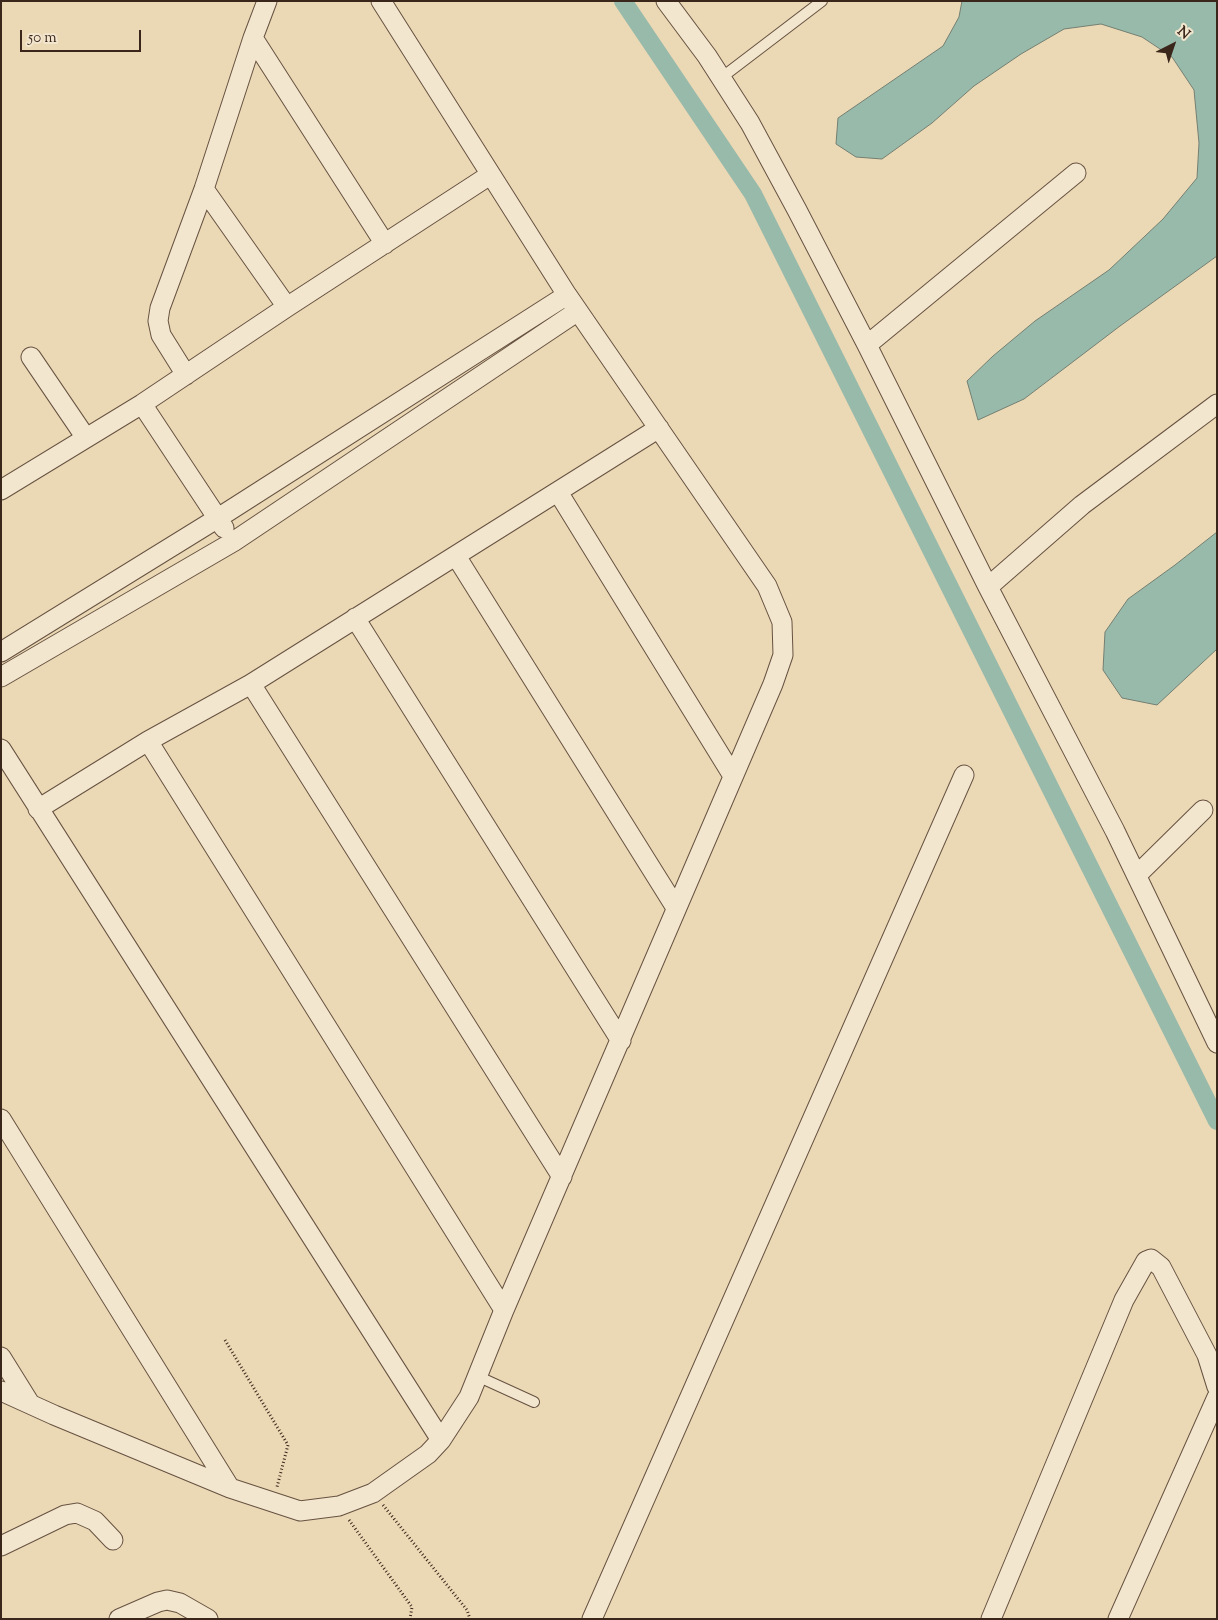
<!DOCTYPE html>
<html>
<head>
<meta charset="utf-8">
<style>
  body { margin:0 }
  #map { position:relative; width:1218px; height:1620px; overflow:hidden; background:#ebd8b4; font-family:"Sorts Mill Goudy",serif }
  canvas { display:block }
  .frame { position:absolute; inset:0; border:2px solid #3b261c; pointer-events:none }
  .north { position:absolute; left:1148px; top:20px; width:50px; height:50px; -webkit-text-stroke:4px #f2e6ce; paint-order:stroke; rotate:41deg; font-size:14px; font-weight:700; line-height:20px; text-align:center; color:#3b261c }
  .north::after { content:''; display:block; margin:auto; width:18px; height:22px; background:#3b261c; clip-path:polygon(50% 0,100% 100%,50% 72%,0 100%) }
  .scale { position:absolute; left:20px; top:30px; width:121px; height:22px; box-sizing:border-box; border:2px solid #3b261c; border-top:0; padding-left:6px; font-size:15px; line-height:18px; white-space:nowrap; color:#3b261c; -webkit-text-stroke:4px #f2e6ce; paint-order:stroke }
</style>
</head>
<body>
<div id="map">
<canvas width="1218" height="1620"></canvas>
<div class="frame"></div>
<div class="north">N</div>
<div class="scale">50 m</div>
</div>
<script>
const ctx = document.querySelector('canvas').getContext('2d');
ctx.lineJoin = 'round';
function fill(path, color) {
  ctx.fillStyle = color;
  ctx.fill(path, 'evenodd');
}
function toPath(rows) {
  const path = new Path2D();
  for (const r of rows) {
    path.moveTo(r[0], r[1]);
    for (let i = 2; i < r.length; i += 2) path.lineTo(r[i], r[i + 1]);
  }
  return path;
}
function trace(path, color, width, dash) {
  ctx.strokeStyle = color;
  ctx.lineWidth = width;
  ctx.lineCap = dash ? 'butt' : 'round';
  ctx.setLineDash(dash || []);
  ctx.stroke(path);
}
const water = toPath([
  [962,1,1217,1,1217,256,1120,326,1024,399,978,420,967,381,993,356,1035,321,1109,270,1163,219,1197,178,1199,143,1194,90,1172,57,1142,37,1101,24,1064,29,1021,54,974,86,932,123,882,159,856,157,836,144,838,118,943,46,959,17,962,1],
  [1217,532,1217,649,1157,705,1122,698,1103,670,1105,632,1128,599,1175,565,1217,532]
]);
const canal = toPath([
  [623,1,753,194,1217,1121]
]);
const path = toPath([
  [225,1340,288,1445,277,1487],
  [383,1505,467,1610,470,1619],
  [349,1520,412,1607,410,1619]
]);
const lane = toPath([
  [721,78,822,1],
  [477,1376,534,1402]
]);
const street = toPath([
  [666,1,707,56,750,123,797,210,867,345,988,587,1115,831,1217,1043],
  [253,38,385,244],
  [204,189,287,307],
  [867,345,1076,173],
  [31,357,86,438],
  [186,375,161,335,158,321,160,308,204,189,253,38,267,1],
  [142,404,224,528],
  [1,490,142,404,287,307,490,175],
  [558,492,733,776],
  [456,556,676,908],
  [988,587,1082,505,1217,404],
  [355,618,621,1041],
  [1,652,218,518,567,295],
  [1,677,233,542,578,311],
  [251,684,562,1177],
  [148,741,504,1310],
  [1,749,441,1440],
  [38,809,148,741,251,684,659,428],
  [1137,875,1203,810],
  [1,1119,230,1488],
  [1,1357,29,1402],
  [1,1391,54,1415,230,1488,300,1511,339,1506,373,1493,428,1454,441,1440,469,1397,504,1310,773,684,783,655,782,622,767,586,567,295,381,1],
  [1,1546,65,1515,77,1513,95,1521,113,1540],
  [119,1619,158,1602,167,1600,180,1603,208,1619],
  [592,1619,964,775],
  [991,1619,1124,1300,1146,1261,1151,1259,1161,1267,1207,1355,1217,1387],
  [1118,1619,1217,1397]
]);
fill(water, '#98baab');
trace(water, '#737f72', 1);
trace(canal, '#98baab', 18);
trace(lane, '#675242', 12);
trace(street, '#675242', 21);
trace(path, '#3b261c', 3, [1, 2.5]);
trace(lane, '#f2e6ce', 10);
trace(street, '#f2e6ce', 19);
</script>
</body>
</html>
